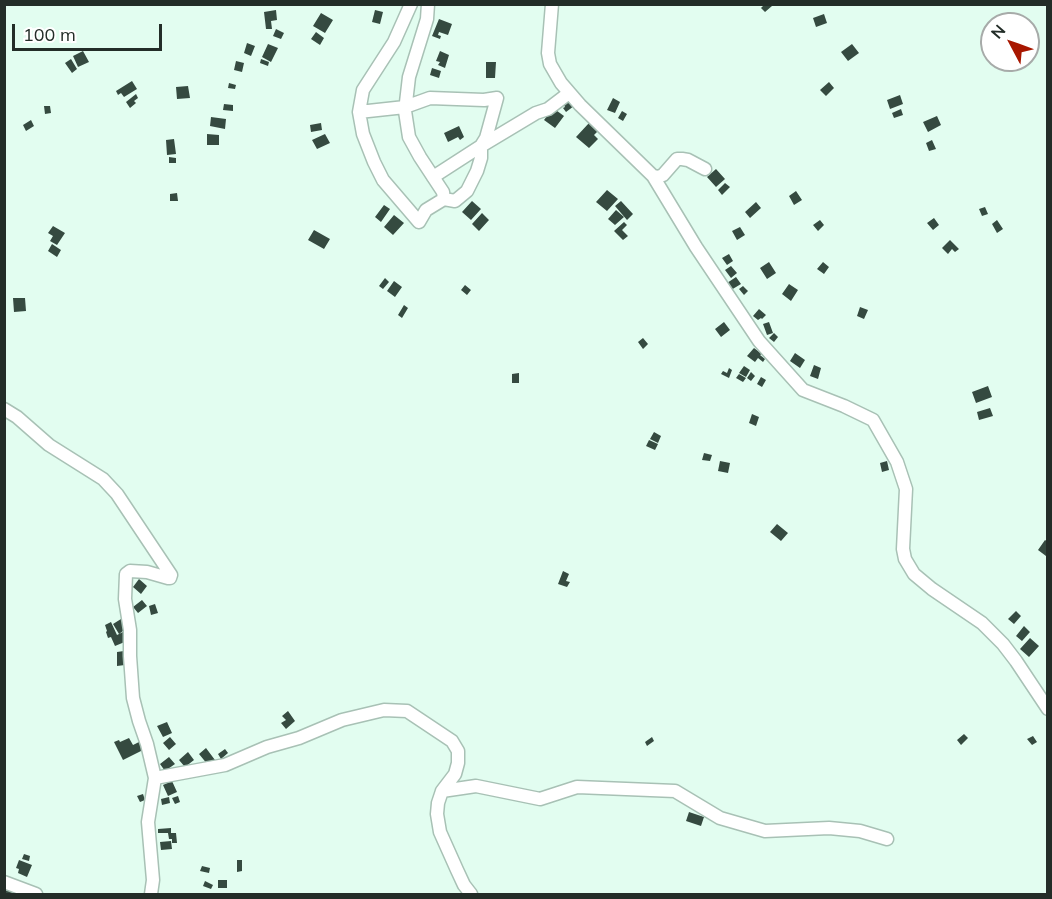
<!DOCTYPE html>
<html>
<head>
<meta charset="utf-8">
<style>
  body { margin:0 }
  #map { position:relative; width:1052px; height:899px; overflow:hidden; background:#e2fdf0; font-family:Mulish,sans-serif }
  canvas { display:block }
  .frame { position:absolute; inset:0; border:6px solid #232d28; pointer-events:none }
  .north { position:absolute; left:980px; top:12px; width:60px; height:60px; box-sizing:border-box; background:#fff; border:2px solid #a7aba9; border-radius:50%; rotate:311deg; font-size:16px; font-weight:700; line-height:24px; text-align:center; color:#232d28 }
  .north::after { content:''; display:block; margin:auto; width:21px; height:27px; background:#a81700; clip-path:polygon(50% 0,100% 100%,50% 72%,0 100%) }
  .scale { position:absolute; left:12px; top:24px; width:150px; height:27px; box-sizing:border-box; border:3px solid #232d28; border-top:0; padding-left:8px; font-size:18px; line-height:21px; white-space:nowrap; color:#232d28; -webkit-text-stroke:4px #fff; paint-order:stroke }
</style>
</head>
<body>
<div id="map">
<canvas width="1052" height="899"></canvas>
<div class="frame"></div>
<div class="north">N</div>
<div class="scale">100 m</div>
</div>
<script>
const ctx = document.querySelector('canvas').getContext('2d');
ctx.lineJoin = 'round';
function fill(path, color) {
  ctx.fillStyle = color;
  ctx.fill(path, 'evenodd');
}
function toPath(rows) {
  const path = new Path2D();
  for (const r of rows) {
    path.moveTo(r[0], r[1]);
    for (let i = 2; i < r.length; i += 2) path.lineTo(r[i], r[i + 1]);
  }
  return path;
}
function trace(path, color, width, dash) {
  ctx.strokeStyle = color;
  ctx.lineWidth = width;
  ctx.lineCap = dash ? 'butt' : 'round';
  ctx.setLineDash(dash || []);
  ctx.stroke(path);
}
const building = toPath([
  [765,4,772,6,765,12,761,8],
  [276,10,277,20,271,21,272,29,266,29,264,12],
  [375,10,383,12,380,24,372,22],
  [321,13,333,20,325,33,313,26],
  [824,14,827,23,816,27,813,18],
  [439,19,452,24,448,35,439,32,438,35,441,36,440,39,432,36],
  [276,29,284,33,281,39,273,36],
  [316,32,324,38,320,45,311,39],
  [247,43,255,46,251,56,244,53],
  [268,44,278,48,271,62,262,57],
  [852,44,859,53,848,61,841,52],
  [83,51,89,62,78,67,73,56],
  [440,51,449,55,445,68,438,65,440,62,436,61],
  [71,59,77,69,72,73,65,63],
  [261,59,269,62,268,66,260,63],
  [236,61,244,63,242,72,234,70],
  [486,62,496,62,495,78,486,78],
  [432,68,441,71,439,78,430,75],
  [132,81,137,89,124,97,121,93,118,95,116,91],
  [829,82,834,88,826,96,820,90],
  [229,83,236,85,235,89,228,88],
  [188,86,190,98,177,99,176,87],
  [136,94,138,98,134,101,136,103,130,108,126,102],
  [900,95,903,104,890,109,887,100],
  [567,98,574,106,566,112,563,108,565,107,562,102],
  [613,98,620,102,615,113,607,110],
  [224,104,233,105,233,111,223,110],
  [44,106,50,106,51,113,45,114],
  [553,108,564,116,555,128,544,120],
  [901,109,903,115,894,118,892,113],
  [622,111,627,114,623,121,618,118],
  [937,116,941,125,928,132,923,122],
  [211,117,226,119,225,129,210,126],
  [31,120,34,126,26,131,23,125],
  [321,123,322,130,311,132,310,125],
  [589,123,598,131,594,135,598,139,589,148,576,137],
  [459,126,464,137,460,140,458,137,448,142,444,133],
  [207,134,219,135,219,145,207,145],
  [325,134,330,143,317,149,312,140],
  [174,139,176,154,167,155,166,140],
  [932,140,936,149,929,151,926,143],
  [169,157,176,158,176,163,169,163],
  [716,169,725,179,716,187,707,177],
  [725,183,730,187,722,195,718,190],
  [607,190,618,199,607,211,596,202],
  [796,191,802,200,794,205,789,196],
  [177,193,178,201,170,201,170,194],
  [472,201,481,209,471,220,462,212],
  [621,201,633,214,627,220,615,206],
  [756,202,761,208,750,218,745,212],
  [384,205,390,209,381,222,375,217],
  [985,207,988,214,982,216,979,209],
  [616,210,624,217,615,225,608,219],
  [482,213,489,220,479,231,472,224],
  [394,215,404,223,393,235,384,227],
  [934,218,939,225,933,230,927,223],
  [820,220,824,225,818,231,813,225],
  [997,220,1003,229,997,233,992,224],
  [624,222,627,225,622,230,628,236,623,240,614,231],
  [53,226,65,233,57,245,50,241,53,236,48,233],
  [740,227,745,235,737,240,732,231],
  [314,230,330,239,324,249,308,240],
  [950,240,959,249,955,252,952,249,948,254,942,248],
  [52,244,61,250,57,257,48,251],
  [729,254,733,261,727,265,722,258],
  [769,262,776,273,767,279,760,268],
  [823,262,829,267,824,274,817,269],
  [731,266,737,273,731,278,725,270],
  [736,277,741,284,731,290,727,283],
  [385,278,389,282,383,289,379,286],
  [394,281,402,287,395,297,387,291],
  [789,284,798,290,791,301,782,294],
  [465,285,471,290,467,295,461,290],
  [743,286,748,291,744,295,739,289],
  [13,298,25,298,26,311,14,312],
  [404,305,408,308,402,318,398,315],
  [860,307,868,310,864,319,857,316],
  [759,309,766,315,762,319,761,318,758,320,753,316],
  [724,322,730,330,721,337,715,329],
  [769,322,773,333,767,335,763,324],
  [774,333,778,337,774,342,769,338],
  [643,338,648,344,643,349,638,342],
  [754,348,762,354,760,355,765,359,763,362,758,358,755,362,747,356],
  [795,353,805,360,800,368,790,361],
  [814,365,821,368,818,379,810,376],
  [744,366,750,370,746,377,739,373],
  [729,368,732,370,729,378,721,374,723,371,727,373],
  [751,372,755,376,751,381,747,378],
  [519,373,519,383,512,383,512,374],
  [739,374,746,378,743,382,736,378],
  [761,377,766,380,762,387,757,384],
  [988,386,992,397,976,403,972,392],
  [990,408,993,416,979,420,977,412],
  [752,414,759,417,756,426,749,423],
  [654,432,661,436,658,443,650,439],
  [649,440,658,444,655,450,646,446],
  [704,453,712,455,710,461,702,460],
  [720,461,730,463,728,473,718,471],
  [887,461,889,470,882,472,880,463],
  [777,524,788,533,781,541,770,532],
  [1045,540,1048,542,1048,554,1046,556,1038,550],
  [563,571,569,574,566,581,570,582,567,587,558,584],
  [139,579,147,586,141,594,133,587],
  [142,600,147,606,138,613,133,607],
  [155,604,158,613,151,615,149,606],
  [1016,611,1021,616,1014,624,1008,619],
  [121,619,127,631,124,633,123,631,119,634,113,624],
  [111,622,117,635,115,636,123,632,127,641,115,646,111,637,108,638,106,632,107,631,105,625],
  [1024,626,1030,632,1022,641,1016,636],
  [1030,638,1039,646,1029,657,1020,649],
  [124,651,125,665,117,666,117,652],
  [288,711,295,721,286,729,281,723,286,720,282,716],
  [167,722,172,733,163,737,157,726],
  [964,734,968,738,961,745,957,740],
  [1033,736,1037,742,1032,745,1027,739],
  [170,737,176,744,169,750,163,743],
  [652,737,654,741,647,746,645,742],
  [129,738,133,745,139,742,143,750,123,760,114,742,119,740,120,742],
  [206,748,215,760,208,765,199,754],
  [225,749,228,753,221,759,218,754],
  [188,752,194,760,185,767,179,760],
  [169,757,175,764,165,771,160,764],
  [172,781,177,792,168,796,163,785],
  [143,794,145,800,140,802,137,796],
  [178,796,180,802,175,804,172,798],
  [169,797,170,803,162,805,161,799],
  [689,812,704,817,701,826,686,821],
  [171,828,171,833,176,833,177,843,172,843,172,839,169,839,168,833,158,833,158,829],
  [171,841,172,849,161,850,160,842],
  [24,854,30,856,29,861,22,859],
  [19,860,32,865,27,877,18,873,19,869,16,868],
  [237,860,242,860,242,871,237,872],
  [202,866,210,868,209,873,200,871],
  [218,880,227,880,227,888,218,888],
  [205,881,213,885,211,889,203,886],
  [4,888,17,894,4,894]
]);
const minor = toPath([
  [411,4,394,42,363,90,359,112,363,134,374,162,383,180,419,222,426,210,444,199,443,192,420,157,409,137,405,111,409,77,427,19,428,4],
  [552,4,548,53,550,64,561,83,580,105,653,176,696,247,759,341,803,390,844,406,873,420,897,462,906,489,903,549,905,559,914,574,932,589,982,623,1003,644,1016,661,1048,709],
  [359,112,405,107,430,98,484,100,497,98,486,138,481,146,433,177],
  [653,176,658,177,663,175,677,159,682,159,688,160,705,169],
  [444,199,455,201,467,191,477,171,481,158,481,146,536,113,548,109,569,93],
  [4,409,17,417,49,445,103,479,117,494,171,575,170,578,168,578,147,572,130,571,126,574,125,599,130,630,130,656,133,698,139,721,147,744,155,778,148,822,153,880,151,894],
  [155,778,225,765,267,747,299,738,342,720,384,710,407,711,452,741,458,751,458,763,455,774,442,791,438,803,437,814,440,832,457,870,464,885,471,894],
  [442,791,476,786,540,799,577,787,675,791,720,818,765,831,829,828,860,831,887,839],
  [4,882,36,894]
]);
fill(building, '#354a40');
trace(minor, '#a8c1b5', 15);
trace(minor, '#fff', 12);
</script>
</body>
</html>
